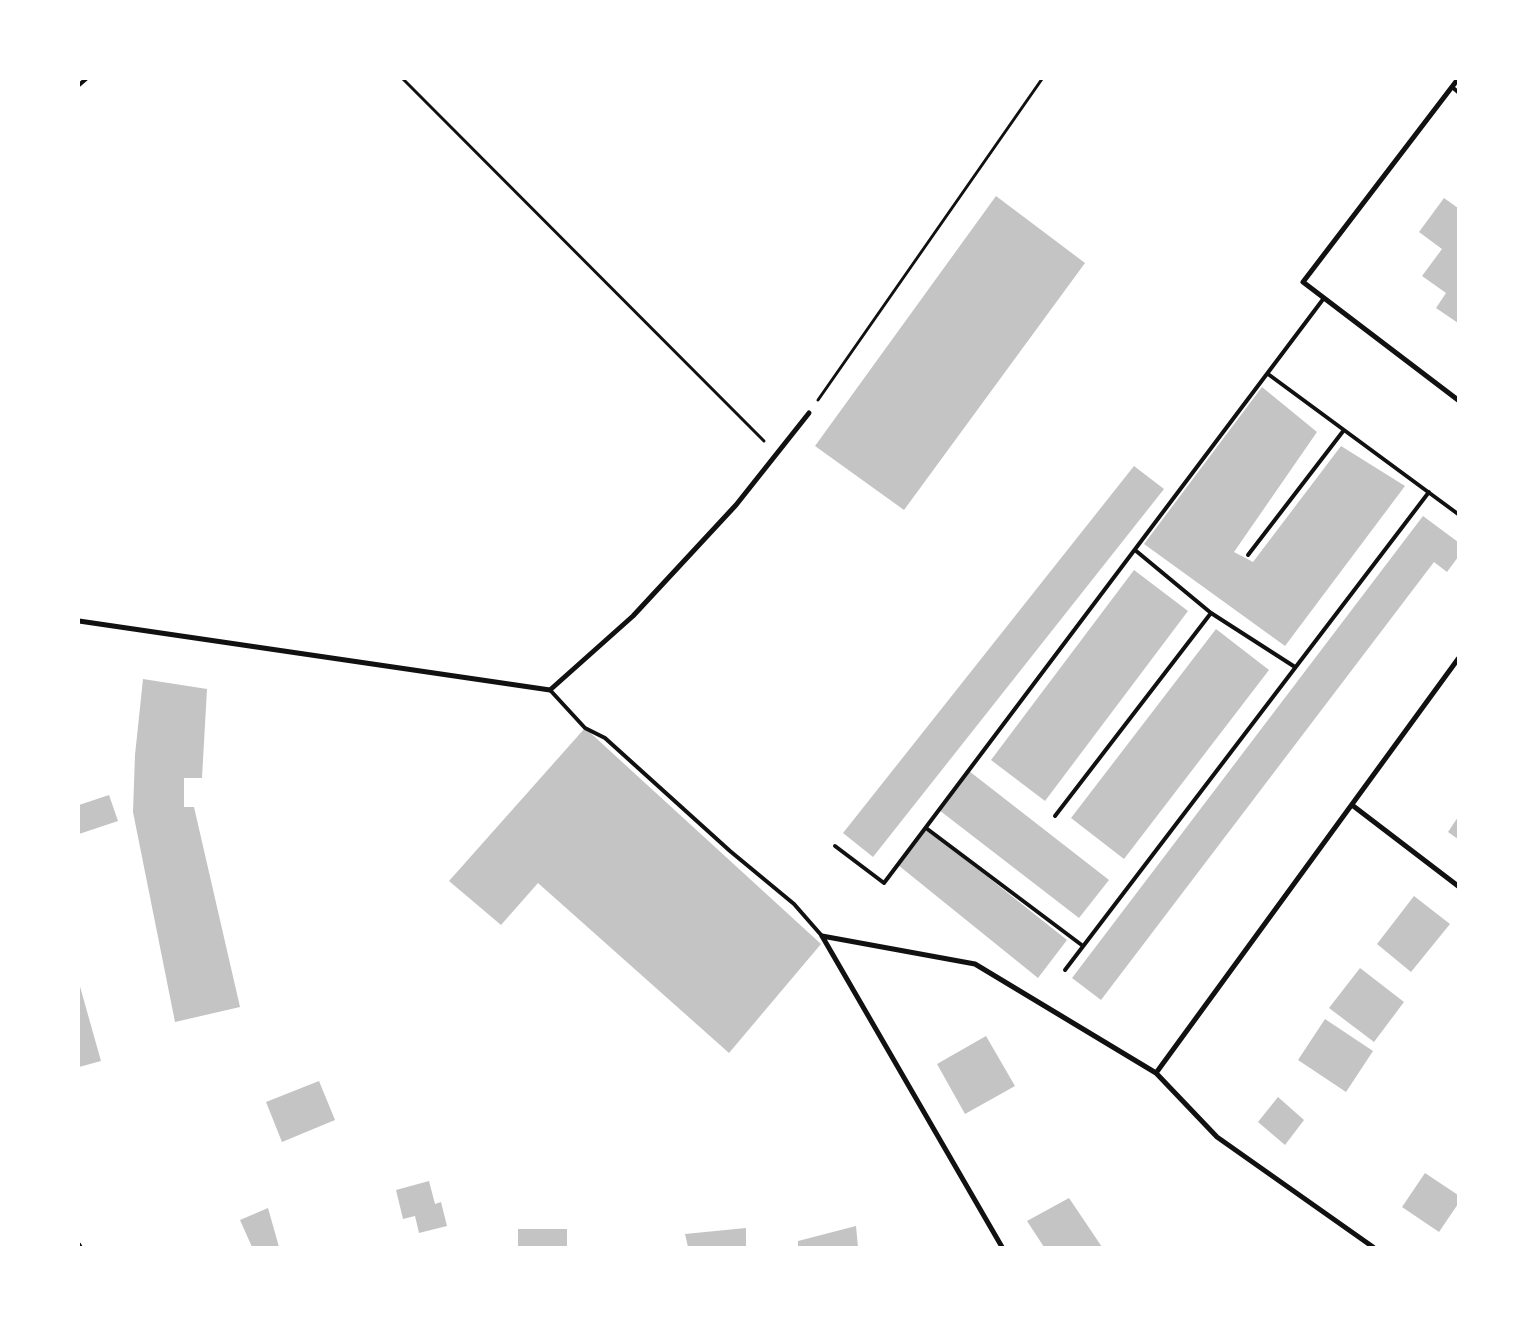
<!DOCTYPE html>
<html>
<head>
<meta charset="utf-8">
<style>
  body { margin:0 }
  #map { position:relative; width:1537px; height:1326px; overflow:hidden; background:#fff; font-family:"DejaVu Sans",sans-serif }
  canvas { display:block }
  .frame { position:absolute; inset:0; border:80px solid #fff; pointer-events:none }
</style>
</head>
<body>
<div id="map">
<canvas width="1537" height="1326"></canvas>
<div class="frame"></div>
</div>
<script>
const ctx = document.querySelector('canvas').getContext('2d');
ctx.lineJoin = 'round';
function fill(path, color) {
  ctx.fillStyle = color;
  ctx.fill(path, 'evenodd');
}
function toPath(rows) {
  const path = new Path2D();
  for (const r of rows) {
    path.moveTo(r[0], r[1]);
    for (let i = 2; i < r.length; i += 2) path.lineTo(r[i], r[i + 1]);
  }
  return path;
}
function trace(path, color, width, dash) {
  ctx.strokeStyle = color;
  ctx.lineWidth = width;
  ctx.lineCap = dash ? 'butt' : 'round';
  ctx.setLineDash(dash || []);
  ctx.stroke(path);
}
const building = toPath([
  [996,196,1085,263,904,510,815,446],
  [1444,198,1458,208,1458,323,1436,308,1446,293,1422,276,1442,249,1419,232],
  [1262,387,1317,432,1234,552,1253,562,1341,446,1405,486,1285,646,1144,544],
  [1134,466,1164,489,873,857,843,833],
  [1423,516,1458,542,1458,557,1447,572,1434,562,1101,1000,1072,978],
  [1134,570,1188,611,1045,801,991,760],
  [1216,629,1269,670,1124,859,1071,818],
  [143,679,207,689,202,778,184,778,184,807,194,807,240,1007,175,1022,133,812,135,755],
  [585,728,821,944,729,1053,538,883,501,925,449,881],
  [969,771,1109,880,1079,918,939,810],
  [109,795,118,821,79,834,79,805],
  [1458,817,1458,839,1448,832],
  [926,828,1067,940,1038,978,898,865],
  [1414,896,1450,924,1411,972,1377,944],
  [1360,968,1404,1002,1374,1042,1329,1008],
  [79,983,101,1061,79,1067],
  [1325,1019,1373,1051,1346,1092,1298,1060],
  [986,1036,1015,1086,965,1114,937,1064],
  [319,1081,335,1120,282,1142,266,1102],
  [1278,1097,1304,1120,1285,1145,1258,1122],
  [1425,1173,1458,1195,1458,1204,1439,1232,1402,1207],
  [429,1181,435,1204,441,1202,447,1226,419,1233,415,1216,403,1219,396,1190],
  [1069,1198,1102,1247,1044,1247,1027,1221],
  [268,1208,279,1247,252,1247,240,1220],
  [856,1226,858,1247,798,1247,798,1241],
  [746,1228,746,1247,688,1247,685,1234],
  [518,1229,567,1229,567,1247,518,1247]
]);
const path = toPath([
  [403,79,764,441],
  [818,400,1042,79]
]);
const service = toPath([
  [79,85,86,79],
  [1452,87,1458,92],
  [1268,374,1458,514],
  [1135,550,1211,613,1295,667],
  [1248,555,1344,430],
  [550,690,585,728,605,738,730,851,794,904,822,936],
  [1055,816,1211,613],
  [926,828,1083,946],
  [835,846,884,883,1324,298],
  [1065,970,1429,492]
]);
const minor = toPath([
  [1458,79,1303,282,1458,400],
  [79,621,550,690,633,616,736,505,809,413],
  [1352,805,1458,886],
  [822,936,975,964,1156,1073,1217,1137,1373,1247],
  [822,936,1002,1247],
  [1156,1073,1458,659],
  [79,1245,80,1247]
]);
fill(building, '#c4c4c4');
trace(path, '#111', 3);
trace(service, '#111', 4);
trace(minor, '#111', 5);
</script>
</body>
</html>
